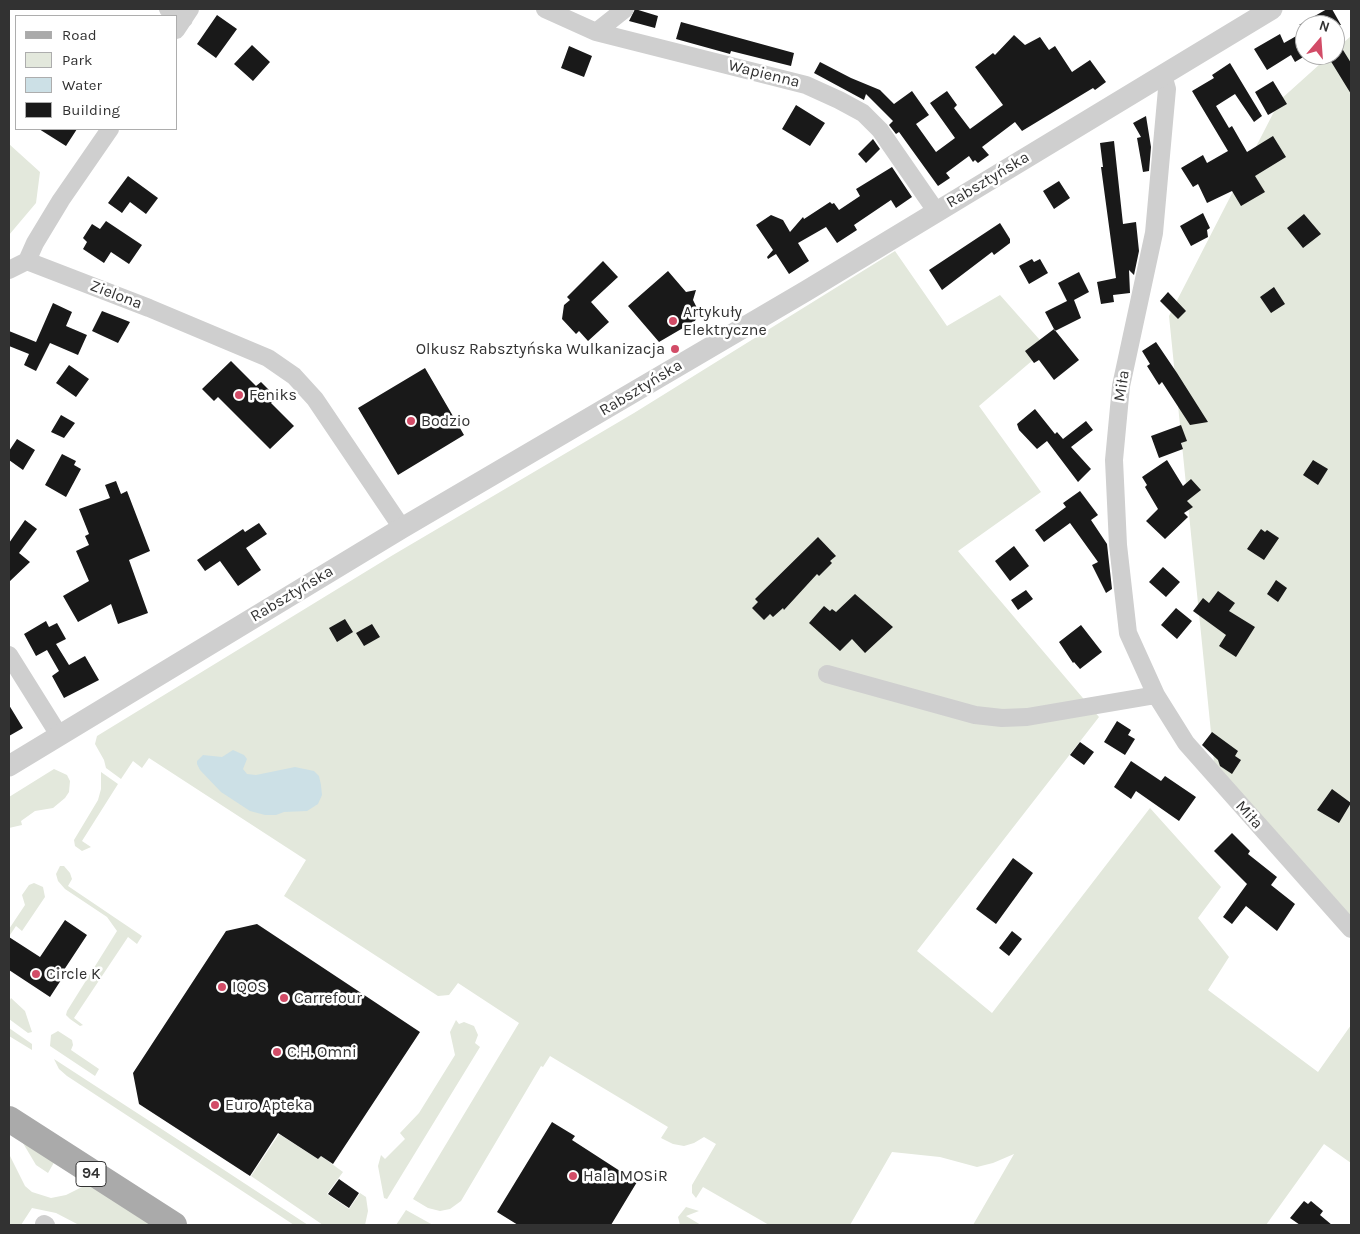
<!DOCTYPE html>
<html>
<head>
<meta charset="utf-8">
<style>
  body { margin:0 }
  #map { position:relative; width:1360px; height:1234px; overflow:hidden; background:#fff; font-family:Karla,sans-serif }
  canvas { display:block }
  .frame { position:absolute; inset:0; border:10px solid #323232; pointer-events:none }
  .legend { position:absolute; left:15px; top:15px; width:162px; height:115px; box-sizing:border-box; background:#fff; border:1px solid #adadad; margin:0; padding:6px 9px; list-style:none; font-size:15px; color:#323232 }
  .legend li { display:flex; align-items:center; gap:10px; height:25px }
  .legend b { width:25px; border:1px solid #adadad }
  .north { position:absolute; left:1295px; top:15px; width:50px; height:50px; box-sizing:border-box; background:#fff; border:1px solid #adadad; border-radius:50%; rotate:18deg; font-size:14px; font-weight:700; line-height:20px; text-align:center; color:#323232 }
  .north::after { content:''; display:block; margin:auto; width:18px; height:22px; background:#d24c67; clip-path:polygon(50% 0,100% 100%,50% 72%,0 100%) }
</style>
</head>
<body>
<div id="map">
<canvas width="1360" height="1234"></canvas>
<div class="frame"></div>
<ul class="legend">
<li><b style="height:6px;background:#aaa"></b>Road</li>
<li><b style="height:14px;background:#e3e8dc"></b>Park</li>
<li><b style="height:14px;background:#cce0e6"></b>Water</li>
<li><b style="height:14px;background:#191919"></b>Building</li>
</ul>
<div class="north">N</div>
</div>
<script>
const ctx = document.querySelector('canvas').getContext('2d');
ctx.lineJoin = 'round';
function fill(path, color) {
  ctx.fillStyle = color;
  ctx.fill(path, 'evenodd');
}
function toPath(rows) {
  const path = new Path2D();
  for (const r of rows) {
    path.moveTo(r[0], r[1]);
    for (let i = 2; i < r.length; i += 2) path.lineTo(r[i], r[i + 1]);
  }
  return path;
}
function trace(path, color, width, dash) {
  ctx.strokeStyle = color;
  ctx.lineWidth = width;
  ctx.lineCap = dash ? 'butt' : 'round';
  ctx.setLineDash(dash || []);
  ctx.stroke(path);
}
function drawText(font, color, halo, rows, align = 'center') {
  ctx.font = font + ' Karla,sans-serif';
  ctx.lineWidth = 5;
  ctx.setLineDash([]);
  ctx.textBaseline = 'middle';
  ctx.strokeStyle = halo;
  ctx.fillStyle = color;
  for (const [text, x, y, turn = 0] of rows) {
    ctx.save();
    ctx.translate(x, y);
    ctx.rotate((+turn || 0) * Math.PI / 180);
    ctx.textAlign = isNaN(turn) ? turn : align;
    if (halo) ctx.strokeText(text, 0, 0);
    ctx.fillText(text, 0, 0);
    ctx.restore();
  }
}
const green = toPath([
  [1351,36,1351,921,1216,782,1169,316,1280,100,1330,55,1335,55,1335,50],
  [9,144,40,172,36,203,9,235],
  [895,251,947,326,1000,295,1047,348,979,406,1041,492,958,551,1099,717,917,951,992,1013,1150,808,1221,887,1198,918,1229,957,1208,990,1318,1072,1351,1025,1351,1163,1324,1144,1266,1225,973,1225,1014,1154,993,1163,977,1167,940,1157,892,1152,850,1225,769,1225,703,1187,696,1198,692,1193,692,1185,716,1144,704,1137,694,1143,684,1146,673,1144,661,1138,668,1127,550,1056,543,1067,541,1066,461,1201,450,1209,440,1211,428,1208,413,1199,519,1023,458,983,449,995,438,996,284,896,306,860,149,758,142,768,133,761,121,779,106,768,104,760,95,744,97,736,393,555,634,413],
  [54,769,67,775,70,781,69,792,65,798,53,808,35,811,21,821,22,825,9,828,9,797],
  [101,772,118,784,82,841,91,847,82,851,75,846,74,840,98,800,101,789],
  [60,866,64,866,70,873,72,879,68,886,142,936,137,944,128,937,74,1018,83,1025,80,1026,70,1019,66,1015,67,1011,117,931,107,917,65,889,58,881,56,874],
  [34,883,43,887,45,897,22,931,16,926,10,935,9,929,25,905,22,895,29,885],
  [11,998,25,1011,32,1032,28,1033,9,1019,9,1002],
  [456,1020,459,1024,464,1022,474,1026,478,1035,475,1043,480,1047,387,1199,384,1198,378,1166,381,1155,385,1159,405,1139,400,1133,419,1113,455,1055,450,1032],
  [9,1028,32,1044,32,1050,9,1036],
  [58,1031,72,1040,73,1045,71,1050,99,1069,95,1076,50,1046,51,1035],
  [54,1059,154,1124,308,1225,294,1225,67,1076,59,1069],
  [17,1133,56,1159,48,1173,36,1165],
  [279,1134,318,1159,321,1156,343,1172,327,1194,349,1209,360,1193,366,1197,368,1211,365,1225,323,1225,251,1176],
  [9,1154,25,1186,32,1192,51,1198,66,1195,90,1183,156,1225,79,1225,56,1213,32,1208,21,1225,9,1225],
  [686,1207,699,1211,686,1216,701,1225,680,1225,678,1217],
  [406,1210,433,1225,396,1225]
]);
const water = toPath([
  [233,750,244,755,247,759,243,769,247,774,256,775,295,767,314,771,319,776,321,785,322,795,318,804,307,811,284,812,276,815,265,815,250,811,221,792,200,770,197,764,197,761,203,755,222,757]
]);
const building = toPath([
  [635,9,658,16,655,28,629,21],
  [1327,9,1332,9,1341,25,1299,25],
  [217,15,237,29,216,58,197,44],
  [681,22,794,53,791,66,731,51,730,54,676,39],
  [1305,31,1305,56,1295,62,1291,55,1267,70,1254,49,1280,34,1284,43],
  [1014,35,1025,45,1040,37,1049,50,1055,46,1072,72,1090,60,1106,82,1095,90,1093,88,1022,131,1015,122,982,147,989,155,978,163,975,160,973,162,969,156,946,173,950,178,938,186,899,132,896,134,889,125,893,121,866,94,864,100,814,73,820,62,851,78,880,90,894,104,912,91,929,115,916,124,936,152,955,138,930,103,947,91,957,105,954,108,970,129,1003,105,975,67,993,53,995,55],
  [1335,37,1351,63,1351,94,1327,55,1335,55],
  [252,45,270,62,253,81,234,64],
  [569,46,592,56,584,77,561,68],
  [1230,63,1262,116,1254,122,1235,94,1216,106,1229,128,1232,126,1247,152,1273,136,1286,157,1255,176,1265,192,1241,206,1232,191,1207,203,1198,184,1193,187,1181,168,1203,155,1207,163,1228,151,1192,91,1214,78,1212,75],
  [1273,81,1287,104,1268,115,1255,92],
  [796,105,825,123,810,146,782,129],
  [1146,116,1151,147,1149,171,1143,172,1137,138,1141,137,1133,123],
  [39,129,77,129,66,146],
  [873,139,880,149,866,163,858,154],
  [1114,141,1123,224,1136,222,1139,251,1134,275,1129,270,1130,293,1113,295,1114,302,1101,304,1097,282,1116,278,1101,167,1103,167,1100,143],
  [892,167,912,197,896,208,891,200,854,225,857,230,837,243,826,227,798,243,809,261,789,274,776,254,768,259,767,257,773,250,756,225,771,215,783,220,790,232,803,217,804,219,830,202,832,204,834,203,839,210,860,196,856,189],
  [128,176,158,198,146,214,130,202,122,213,108,203],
  [1059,181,1070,198,1054,209,1043,191],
  [1203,213,1210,228,1207,230,1208,237,1191,246,1180,226],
  [1304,214,1321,234,1303,248,1287,228],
  [106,221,142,245,129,264,111,252,104,263,83,249,87,242,83,238,92,224,100,229],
  [1000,223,1010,239,1010,243,994,255,992,252,942,290,929,270],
  [1032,259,1034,262,1040,259,1048,273,1029,284,1019,266],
  [603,261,618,277,591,302,609,322,588,341,579,331,576,334,562,319,564,305,570,300,567,297],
  [668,271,686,292,696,290,693,300,699,312,695,321,659,342,628,306],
  [1079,272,1089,292,1074,300,1081,318,1055,331,1045,312,1067,301,1058,283],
  [1274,287,1285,304,1271,313,1260,297],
  [1168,292,1186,311,1178,319,1160,301],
  [53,303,72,312,66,326,87,335,78,355,50,343,36,371,24,365,29,354,9,346,9,331,36,342],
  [102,311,130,322,118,343,92,331],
  [1054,329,1079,360,1054,380,1039,360,1034,363,1025,351],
  [1156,342,1177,373,1208,422,1190,425,1162,382,1159,385,1147,366,1150,364,1142,351],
  [231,361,256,386,261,382,277,398,271,403,294,426,270,449,218,397,214,401,202,389],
  [69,365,89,379,76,397,56,383],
  [425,368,464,435,398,475,358,408],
  [1035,409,1055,434,1057,432,1063,439,1086,421,1093,430,1071,447,1091,469,1078,482,1047,441,1037,449,1019,430,1017,424],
  [61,415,75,423,64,438,51,432],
  [1181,425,1187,441,1181,443,1183,449,1159,458,1151,436],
  [17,439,35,450,23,470,9,460,9,451],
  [62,454,76,461,74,465,81,469,66,497,45,485],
  [1167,460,1183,486,1191,479,1201,490,1187,501,1193,507,1184,513,1188,517,1165,539,1146,521,1158,509,1145,487,1147,485,1142,477],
  [1313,460,1328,469,1318,485,1303,475],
  [116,481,121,494,127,491,150,551,129,560,148,613,118,624,111,604,78,622,63,596,89,581,76,551,89,545,85,536,89,534,79,509,110,498,105,485],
  [1080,491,1098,515,1091,520,1107,544,1112,589,1106,593,1092,565,1098,562,1070,523,1044,542,1035,530,1066,507,1063,503],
  [25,520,37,529,19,553,30,562,9,582,9,543],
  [259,523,267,534,246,548,261,570,238,586,220,561,205,571,197,560,243,529,245,532],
  [1261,529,1265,532,1267,530,1279,538,1264,560,1247,549],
  [818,537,836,556,830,561,832,563,819,576,817,574,784,610,783,608,773,617,770,614,764,620,752,608,758,602,755,599],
  [1014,546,1029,566,1010,581,995,561],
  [1163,567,1180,582,1166,597,1149,582],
  [1276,580,1287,588,1278,602,1267,594],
  [1026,590,1033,599,1018,610,1011,600],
  [1218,591,1235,603,1229,611,1255,627,1236,657,1219,646,1226,635,1193,611,1203,598,1209,603],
  [855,594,893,627,865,653,852,639,840,651,809,623,824,606,830,611,832,609,836,612],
  [1176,608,1192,621,1177,639,1161,625],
  [345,619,353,632,337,642,329,628],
  [46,621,49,627,57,623,66,639,56,644,69,665,85,656,99,680,64,698,52,676,59,671,47,650,36,656,24,634],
  [372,624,380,637,364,646,356,633],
  [1081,625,1102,652,1080,669,1074,662,1073,663,1059,642],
  [9,705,23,728,9,736],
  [1117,721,1131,730,1128,735,1135,739,1125,755,1104,742],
  [1212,732,1238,751,1235,756,1241,760,1232,774,1220,766,1218,760,1202,745],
  [1080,742,1094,752,1084,765,1070,755],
  [1131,761,1161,781,1165,776,1196,797,1179,821,1136,791,1131,799,1114,787],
  [1332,789,1351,803,1339,823,1317,810],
  [1232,833,1250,851,1248,854,1277,877,1271,885,1295,904,1277,931,1246,906,1232,924,1223,917,1247,884,1214,851],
  [1013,858,1033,873,996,924,976,909],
  [65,920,87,935,60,976,63,977,50,997,9,970,9,937,40,957],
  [257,924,420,1032,333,1164,321,1156,318,1159,278,1133,250,1176,139,1104,133,1073,226,931],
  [1012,931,1022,939,1009,956,999,948],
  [552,1122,575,1136,572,1140,637,1182,611,1225,518,1225,497,1212],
  [339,1179,359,1193,349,1208,328,1194],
  [1304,1201,1308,1204,1311,1201,1323,1211,1320,1215,1332,1225,1300,1225,1290,1218]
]);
const minor = toPath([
  [168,9,184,19],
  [545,9,596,32,806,85,839,100,863,113,880,130,936,211],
  [176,30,190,9],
  [596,32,625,9],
  [1163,75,1167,89,1154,233,1121,386,1114,460,1118,545,1128,633,1156,695,1186,743,1351,929],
  [27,261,35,243,61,200,110,129],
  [9,270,27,261,149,308,268,358,294,376,315,399,402,528],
  [9,655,59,735],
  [827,674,975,715,1002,718,1027,717,1156,695],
  [44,1224,46,1225]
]);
const tertiary = toPath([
  [9,766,402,528,806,291,1272,9]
]);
const primary = toPath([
  [9,1119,174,1225]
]);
const markers = [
  [673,321,5,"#d24c67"],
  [675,349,5,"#d24c67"],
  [239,395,5,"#d24c67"],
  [411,421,5,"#d24c67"],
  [36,974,5,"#d24c67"],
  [222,987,5,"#d24c67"],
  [284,998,5,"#d24c67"],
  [277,1052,5,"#d24c67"],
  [215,1105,5,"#d24c67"],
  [573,1176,5,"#d24c67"]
];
const shields = [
  [91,1174,30]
];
const shieldNames = [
  ["94",91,1174]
];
const streetNames = [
  ["Wapienna",764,74,14],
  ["Rabsztyńska",988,180,-31],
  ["Zielona",116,295,21],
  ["Miła",1122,386,-81],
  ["Rabsztyńska",641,388,-31],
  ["Rabsztyńska",292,594,-31],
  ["Miła",1249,815,48]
];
const poiNames = [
  ["Artykuły",683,312],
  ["Elektryczne",683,330],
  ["Olkusz Rabsztyńska Wulkanizacja",665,349,"right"],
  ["Feniks",249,395],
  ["Bodzio",421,421],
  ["Circle K",46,974],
  ["IQOS",232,987],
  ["Carrefour",294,998],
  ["C.H. Omni",287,1052],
  ["Euro Apteka",225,1105],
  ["Hala MOSiR",583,1176]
];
fill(green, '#e3e8dc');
fill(water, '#cce0e6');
fill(building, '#191919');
trace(minor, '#cfcfcf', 18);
trace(tertiary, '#cfcfcf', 21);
trace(primary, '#aaa', 26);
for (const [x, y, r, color] of markers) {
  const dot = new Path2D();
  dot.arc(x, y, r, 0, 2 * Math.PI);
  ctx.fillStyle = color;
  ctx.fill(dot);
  trace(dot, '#fff', 2);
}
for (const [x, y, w] of shields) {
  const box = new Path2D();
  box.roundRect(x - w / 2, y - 12.5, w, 25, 4);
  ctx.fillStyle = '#fff';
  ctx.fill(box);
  trace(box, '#323232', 1);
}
drawText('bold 15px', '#323232', null, shieldNames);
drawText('16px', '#323232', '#fff', streetNames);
drawText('16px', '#323232', '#fff', poiNames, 'left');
</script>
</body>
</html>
